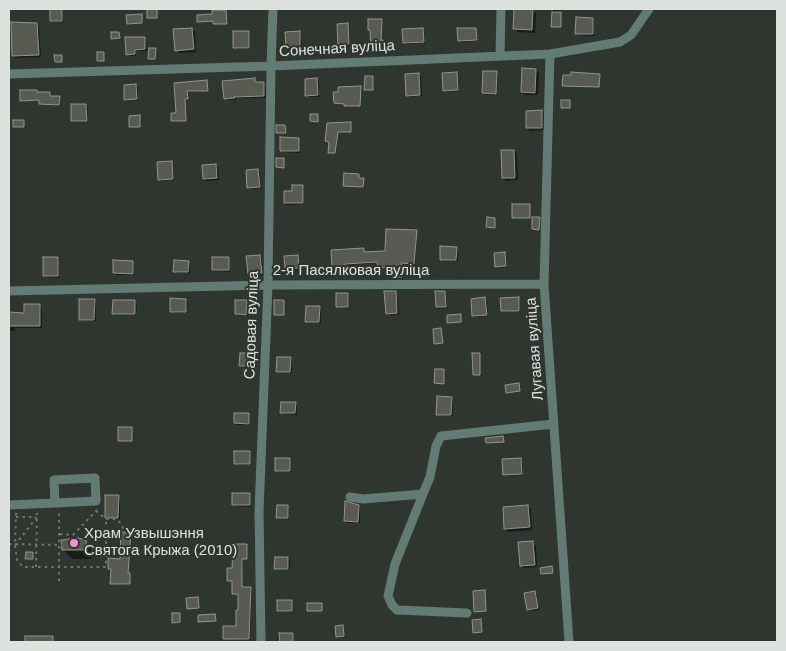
<!DOCTYPE html>
<html>
<head>
<meta charset="utf-8">
<style>
  body { margin:0 }
  #map { position:relative; width:786px; height:651px; overflow:hidden; background:#2f352f; font-family:Helvetica,sans-serif }
  canvas { display:block }
  .frame { position:absolute; inset:0; border:10px solid #dee2de; pointer-events:none }
</style>
</head>
<body>
<div id="map">
<canvas width="786" height="651"></canvas>
<div class="frame"></div>
</div>
<script>
const ctx = document.querySelector('canvas').getContext('2d');
ctx.lineJoin = 'round';
function fill(path, color) {
  ctx.fillStyle = color;
  ctx.fill(path, 'evenodd');
}
function toPath(rows) {
  const path = new Path2D();
  for (const r of rows) {
    path.moveTo(r[0], r[1]);
    for (let i = 2; i < r.length; i += 2) path.lineTo(r[i], r[i + 1]);
  }
  return path;
}
function trace(path, color, width, dash) {
  ctx.strokeStyle = color;
  ctx.lineWidth = width;
  ctx.lineCap = dash ? 'butt' : 'round';
  ctx.setLineDash(dash || []);
  ctx.stroke(path);
}
function drawText(font, color, halo, rows, align = 'center') {
  ctx.font = font + ' Helvetica,sans-serif';
  ctx.lineWidth = 4;
  ctx.setLineDash([]);
  ctx.textBaseline = 'middle';
  ctx.strokeStyle = halo;
  ctx.fillStyle = color;
  for (const [text, x, y, turn = 0] of rows) {
    ctx.save();
    ctx.translate(x, y);
    ctx.rotate((+turn || 0) * Math.PI / 180);
    ctx.textAlign = isNaN(turn) ? turn : align;
    if (halo) ctx.strokeText(text, 0, 0);
    ctx.fillText(text, 0, 0);
    ctx.restore();
  }
}
const shadow = toPath([
  [52,9,63,9,63,22,53,22,52,20],
  [553,9,561,9,561,27,553,26],
  [533,10,536,13,535,33,518,32,515,29],
  [593,19,594,21,594,36,578,35,577,33],
  [36,25,39,27,41,57,15,58,13,56],
  [348,25,349,26,350,46,341,46,339,44],
  [192,29,195,32,196,52,179,53,176,50],
  [423,29,424,31,425,43,406,44,404,42],
  [475,29,477,31,478,41,461,42,459,40],
  [249,32,250,34,250,49,236,49,235,47],
  [299,33,301,34,302,48,289,49,288,47],
  [144,38,146,40,147,51,136,51,136,56,129,56,127,54],
  [536,70,539,73,538,95,525,95,522,92],
  [496,72,498,74,497,95,485,95,483,93],
  [419,74,421,76,422,96,409,97,407,95],
  [457,74,458,75,459,91,446,92,444,90],
  [255,80,256,83,264,83,265,85,266,98,236,98,236,100,227,100,225,99],
  [317,80,319,81,319,97,308,97,307,95],
  [207,81,208,91,188,92,188,100,186,100,186,121,173,122,172,121,178,114,176,84],
  [136,85,138,87,138,100,127,101,126,99],
  [49,93,50,97,60,98,60,106,42,104,41,101,21,100],
  [86,105,88,107,88,122,74,122,72,121],
  [542,112,545,115,544,130,530,131,527,128],
  [298,139,300,141,300,153,283,152,281,150],
  [514,151,517,154,518,180,506,181,503,178],
  [171,162,173,164,174,180,161,181,159,179],
  [216,165,218,167,219,180,206,181,204,179],
  [258,170,260,172,261,188,250,189,248,187],
  [302,186,304,188,304,204,287,205,285,203,293,192],
  [416,231,417,233,415,265,402,264,402,278,396,276,396,267,380,269,379,263,346,265,346,268,335,269,333,267,363,249,365,254,386,252],
  [457,248,458,250,458,261,443,261,441,259],
  [504,253,506,255,507,267,498,268,496,266],
  [260,256,262,258,263,275,251,276,249,274],
  [298,256,299,258,300,270,288,271,286,269],
  [58,258,59,260,59,278,46,277,44,276],
  [229,258,230,260,230,272,215,271,213,270],
  [133,262,134,264,134,275,116,275,114,273],
  [188,262,190,264,190,273,176,273,175,271],
  [395,292,397,294,399,314,388,315,387,313],
  [444,292,446,294,447,308,439,309,437,307],
  [348,294,349,296,349,308,339,308,337,306],
  [485,299,487,301,488,316,475,317,473,315],
  [519,299,520,300,520,312,504,312,502,311],
  [186,300,188,302,187,313,173,313,171,312],
  [94,301,96,302,96,321,82,321,80,319],
  [135,302,137,303,136,315,115,315,114,313],
  [246,302,248,303,248,316,238,316,236,314],
  [40,306,42,308,42,328,15,328,15,331,9,331,9,314,25,314],
  [319,307,321,309,321,323,308,323,307,321],
  [254,354,256,356,256,368,242,367,240,366],
  [290,358,292,360,292,373,279,373,277,371],
  [451,398,453,400,453,416,439,416,438,414],
  [295,403,297,405,297,415,283,414,282,413],
  [249,414,250,416,250,425,237,425,235,423],
  [250,452,251,454,251,465,237,465,235,463],
  [290,459,291,461,291,472,278,472,276,470],
  [521,459,522,461,523,475,506,476,505,474],
  [250,494,251,496,251,507,235,506,233,505],
  [118,496,120,498,120,519,108,519,106,517],
  [359,506,360,508,360,523,347,523,346,521],
  [528,506,531,509,532,530,508,532,505,529],
  [287,507,289,508,289,519,279,519,278,517],
  [130,534,128,574,130,575,130,585,113,584,112,569,110,569,122,560],
  [86,541,95,551,96,557,92,557,92,559,73,559,63,550],
  [533,543,536,546,537,567,524,568,521,565],
  [247,546,248,559,243,559,242,588,252,590,250,640,225,639,225,638,237,627,239,611,239,594,233,593,233,581,229,581],
  [288,558,290,560,290,570,277,570,276,569],
  [535,593,537,595,539,610,530,611,528,609],
  [291,601,293,603,293,612,280,612,278,610],
  [281,634,293,634,294,636,294,642,281,642]
]);
const building = toPath([
  [50,9,62,9,62,21,50,21,50,9],
  [147,9,157,9,157,18,147,18,147,9],
  [514,9,533,9,532,30,513,29,514,9],
  [212,10,226,10,227,24,213,24,213,21,197,22,197,15,212,14,212,10],
  [552,12,561,12,561,27,551,27,552,12],
  [142,14,142,23,127,24,126,15,142,14],
  [576,17,593,18,593,34,575,34,576,17],
  [368,19,382,19,381,40,383,40,384,51,371,52,370,30,368,30,368,19],
  [11,22,37,23,39,55,12,56,11,22],
  [348,23,349,44,338,45,337,24,348,23],
  [192,28,194,49,175,51,173,29,192,28],
  [423,28,424,42,403,43,402,29,423,28],
  [457,28,476,28,477,40,458,41,457,28],
  [233,31,249,31,249,48,233,48,233,31],
  [300,31,300,47,286,48,285,32,300,31],
  [111,32,119,32,120,38,111,39,111,32],
  [125,37,145,37,145,49,135,50,135,54,126,55,125,37],
  [149,48,156,48,155,59,148,59,149,48],
  [97,52,104,52,104,61,97,61,97,52],
  [54,55,62,55,62,62,55,62,54,55],
  [522,68,536,69,535,93,521,92,522,68],
  [483,71,497,71,496,94,482,93,483,71],
  [457,72,458,90,443,91,442,73,457,72],
  [571,72,600,74,599,87,562,86,563,75,571,75,571,72],
  [419,73,420,95,406,96,405,74,419,73],
  [365,76,373,76,373,90,364,90,365,76],
  [255,78,255,82,264,82,264,96,234,97,235,98,224,99,222,81,255,78],
  [317,78,318,95,305,96,305,79,317,78],
  [207,80,208,91,187,91,188,99,185,99,186,121,171,121,171,113,176,113,174,83,207,80],
  [136,84,137,99,124,100,124,85,136,84],
  [361,86,360,106,344,106,344,104,334,103,333,92,338,92,338,87,361,86],
  [20,90,37,90,37,92,50,92,50,96,60,96,59,105,39,104,39,100,20,101,20,90],
  [561,100,570,100,570,108,561,108,561,100],
  [71,104,86,104,87,121,71,121,71,104],
  [542,110,542,128,526,128,526,111,542,110],
  [310,114,318,114,318,122,310,121,310,114],
  [140,115,140,127,129,127,129,116,140,115],
  [13,120,24,120,24,127,13,127,13,120],
  [351,122,351,132,338,132,335,153,328,153,329,142,325,141,327,123,351,122],
  [276,125,285,125,286,133,276,133,276,125],
  [280,137,299,138,299,151,280,151,280,137],
  [501,150,514,150,515,178,502,178,501,150],
  [276,158,284,158,284,168,276,167,276,158],
  [172,161,173,179,158,180,157,162,172,161],
  [216,164,217,178,203,179,202,165,216,164],
  [258,169,260,187,247,188,246,170,258,169],
  [344,173,359,174,359,178,364,178,363,187,343,186,344,173],
  [292,185,303,185,303,203,284,203,284,191,292,191,292,185],
  [512,204,530,204,530,218,512,218,512,204],
  [487,217,495,218,495,228,486,227,487,217],
  [532,217,540,217,539,230,532,229,532,217],
  [386,229,417,230,414,264,401,263,402,277,395,277,395,267,378,268,377,262,345,264,346,267,332,268,331,250,364,248,364,252,385,251,386,229],
  [440,246,457,247,456,260,440,260,440,246],
  [505,252,506,266,495,267,494,253,505,252],
  [260,255,262,273,248,274,246,256,260,255],
  [298,255,299,268,285,269,284,256,298,255],
  [43,257,58,257,58,276,43,276,43,257],
  [212,257,229,257,229,270,212,270,212,257],
  [113,260,133,261,133,274,113,273,113,260],
  [174,260,189,261,188,272,173,272,174,260],
  [384,291,396,291,397,313,386,314,384,291],
  [435,291,445,291,446,307,436,307,435,291],
  [336,293,348,293,348,307,336,307,336,293],
  [485,297,487,315,472,316,471,299,485,297],
  [519,297,519,311,501,311,500,298,519,297],
  [170,298,186,299,186,312,170,312,170,298],
  [79,299,95,299,94,320,79,320,79,299],
  [113,300,135,300,135,314,112,314,113,300],
  [235,300,247,300,246,315,235,314,235,300],
  [274,300,284,300,284,315,274,315,274,300],
  [24,304,40,304,40,326,9,326,9,312,24,313,24,304],
  [306,306,320,306,319,322,305,322,306,306],
  [461,314,461,322,447,323,447,315,461,314],
  [441,328,443,343,434,344,433,329,441,328],
  [240,353,255,353,255,366,239,366,240,353],
  [472,353,480,353,480,375,473,375,472,353],
  [277,357,291,357,290,372,276,372,277,357],
  [435,369,444,369,444,384,434,383,435,369],
  [519,383,520,391,506,393,505,385,519,383],
  [437,396,452,397,451,415,436,415,437,396],
  [281,402,296,402,295,413,280,413,281,402],
  [234,413,249,413,249,424,234,423,234,413],
  [118,427,132,427,132,441,118,441,118,427],
  [503,436,504,442,486,443,485,438,503,436],
  [234,451,250,451,250,464,234,464,234,451],
  [275,458,290,458,290,471,275,471,275,458],
  [521,458,522,474,503,475,502,459,521,458],
  [232,493,250,493,250,505,232,505,232,493],
  [105,495,119,495,118,518,105,518,105,495],
  [345,501,359,505,358,522,344,521,345,501],
  [277,505,288,505,288,518,276,518,277,505],
  [528,505,530,527,504,529,503,507,528,505],
  [121,532,131,532,128,573,130,573,130,584,110,584,111,569,108,569,108,558,120,559,121,532],
  [78,538,86,540,87,548,83,548,83,550,62,550,61,540,78,538],
  [533,541,535,565,520,566,518,542,533,541],
  [233,544,247,544,247,559,242,559,242,587,251,587,249,639,223,639,223,626,236,626,236,610,238,610,238,594,232,594,232,581,227,581,227,568,232,568,233,544],
  [26,552,33,552,33,559,25,559,26,552],
  [275,557,288,557,288,569,274,569,275,557],
  [552,566,553,573,541,574,540,568,552,566],
  [485,590,486,611,474,612,473,591,485,590],
  [535,591,538,608,527,610,524,593,535,591],
  [198,597,199,608,187,609,186,598,198,597],
  [277,600,292,600,292,611,277,611,277,600],
  [307,603,322,603,322,611,307,611,307,603],
  [172,613,180,613,180,622,172,623,172,613],
  [215,614,216,621,198,622,198,615,215,614],
  [481,619,482,632,473,633,472,620,481,619],
  [343,625,344,636,336,637,335,626,343,625],
  [279,633,293,633,293,642,280,642,279,633],
  [25,636,53,636,53,642,25,642,25,636]
]);
const path = toPath([
  [96,511,106,519,115,519,121,523,124,531],
  [16,513,15,545,17,560,23,567,106,567,106,519],
  [16,517,36,517],
  [60,534,73,535,97,510],
  [9,544,62,545],
  [15,545,37,517],
  [36,567,37,513],
  [59,581,59,511]
]);
const minor = toPath([
  [550,54,544,284,569,642],
  [500,55,501,9],
  [9,74,271,66,550,54,620,42,631,35,649,9],
  [9,291,268,285,544,284],
  [423,494,395,564,388,596,392,605,397,610,467,613],
  [350,497,363,499,423,494,430,477,436,446,441,436,554,424],
  [9,505,55,503,96,501,95,478,54,480,55,503],
  [261,642,259,511,268,285,271,66,273,9]
]);
const markers = [
  [74,543,5,"#f790cd"]
];
const streetNames = [
  ["Сонечная вуліца",337,49,-3],
  ["2-я Пасялковая вуліца",351,271],
  ["Садовая вуліца",252,325,-88],
  ["Лугавая вуліца",535,349,-94]
];
const poiNames = [
  ["Храм Узвышэння",84,534],
  ["Святога Крыжа (2010)",84,551]
];
fill(shadow, '#0007');
fill(building, '#595a52');
trace(building, '#94958d', 1);
trace(path, '#717671', 2, [2.5, 4]);
trace(minor, '#627c75', 9);
for (const [x, y, r, color] of markers) {
  const dot = new Path2D();
  dot.arc(x, y, r, 0, 2 * Math.PI);
  ctx.fillStyle = color;
  ctx.fill(dot);
  trace(dot, '#2f352f', 2);
}
drawText('15px', '#dee2de', '#2f352f', streetNames);
drawText('15px', '#dee2de', '#2f352f', poiNames, 'left');
</script>
</body>
</html>
